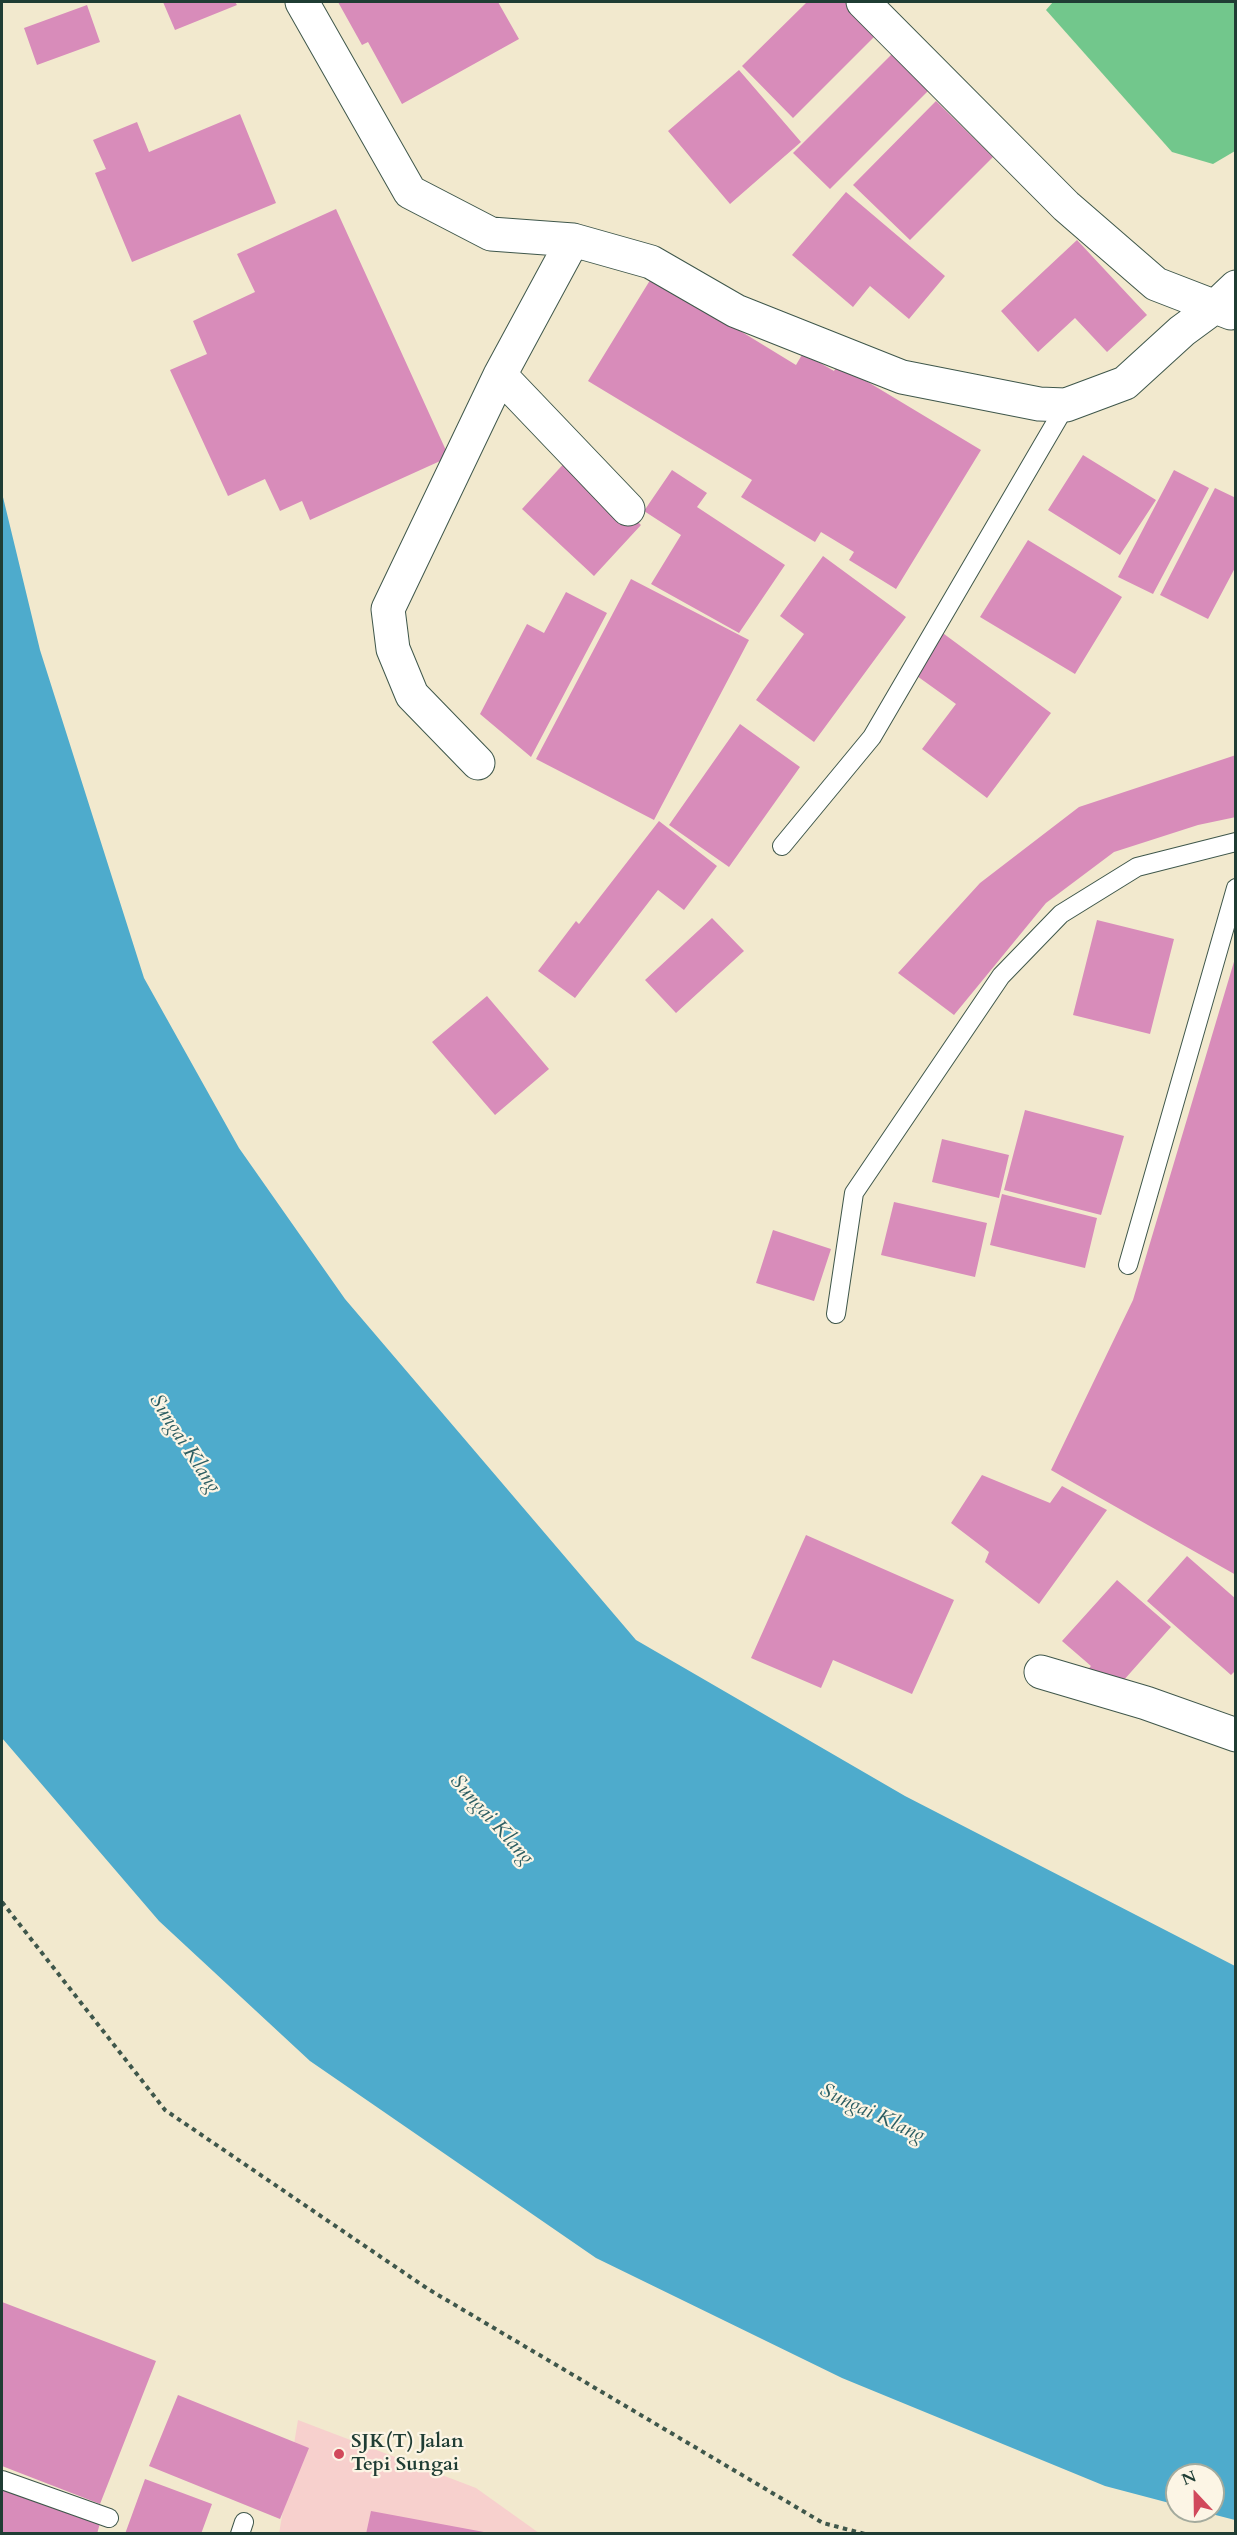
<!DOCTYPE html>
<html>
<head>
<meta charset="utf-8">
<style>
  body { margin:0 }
  #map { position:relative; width:1237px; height:2535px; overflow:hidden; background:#f2e9ce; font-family:Cardo,serif }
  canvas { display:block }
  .frame { position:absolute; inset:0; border:3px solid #1f3d34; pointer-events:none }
  .north { position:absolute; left:1165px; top:2463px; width:60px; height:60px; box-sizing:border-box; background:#fcf5e5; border:2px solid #a4ab9e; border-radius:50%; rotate:338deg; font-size:16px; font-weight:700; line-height:24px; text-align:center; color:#1f3d34 }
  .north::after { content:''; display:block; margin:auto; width:21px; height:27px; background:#d1495b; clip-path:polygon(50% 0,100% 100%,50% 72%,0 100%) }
</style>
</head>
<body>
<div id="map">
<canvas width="1237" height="2535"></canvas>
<div class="frame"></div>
<div class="north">N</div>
</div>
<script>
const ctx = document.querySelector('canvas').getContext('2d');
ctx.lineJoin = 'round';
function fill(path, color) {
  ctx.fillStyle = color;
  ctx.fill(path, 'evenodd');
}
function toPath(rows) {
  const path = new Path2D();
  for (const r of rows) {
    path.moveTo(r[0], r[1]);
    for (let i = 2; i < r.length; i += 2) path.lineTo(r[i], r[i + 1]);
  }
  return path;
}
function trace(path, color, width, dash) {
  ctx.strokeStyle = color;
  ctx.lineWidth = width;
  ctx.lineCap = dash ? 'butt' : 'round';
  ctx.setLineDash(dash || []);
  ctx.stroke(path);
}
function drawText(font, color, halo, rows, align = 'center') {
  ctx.font = font + ' Cardo,serif';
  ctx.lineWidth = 4.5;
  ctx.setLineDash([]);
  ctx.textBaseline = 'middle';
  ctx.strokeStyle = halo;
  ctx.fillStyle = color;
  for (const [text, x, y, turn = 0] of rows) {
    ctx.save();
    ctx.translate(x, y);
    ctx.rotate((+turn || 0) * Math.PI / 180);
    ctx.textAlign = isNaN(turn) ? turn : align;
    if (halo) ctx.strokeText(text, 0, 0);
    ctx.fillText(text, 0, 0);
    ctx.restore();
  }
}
const built = toPath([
  [298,2420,476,2488,539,2533,279,2534]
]);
const green = toPath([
  [1053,2,1235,2,1235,151,1213,164,1172,152,1046,10]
]);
const water = toPath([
  [2,493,40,650,144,978,239,1148,345,1299,636,1640,905,1796,1235,1966,1235,2520,1200,2511,1213,2511,1213,2475,1177,2475,1177,2505,1105,2486,842,2378,596,2258,310,2061,159,1921,2,1738]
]);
const building = toPath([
  [163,2,235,2,237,5,175,30],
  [338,2,498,2,519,39,402,104,368,42,362,45],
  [807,2,850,2,880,31,793,118,742,66],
  [87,5,100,42,37,65,24,28],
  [892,54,929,90,830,189,793,153],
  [739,70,801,142,730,204,668,131],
  [936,101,993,157,910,240,853,185],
  [240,114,276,203,132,262,95,173,106,169,93,140,137,122,149,152],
  [846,192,945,276,909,319,870,286,853,307,792,255],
  [336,209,449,457,310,520,302,501,280,511,265,479,228,496,170,370,207,354,193,321,255,292,237,254],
  [1077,240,1147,315,1107,352,1075,318,1038,352,1001,311],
  [652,277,796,365,803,353,834,371,838,364,981,450,896,589,849,560,854,552,821,532,815,542,741,497,752,480,588,381],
  [1083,455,1156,500,1120,555,1048,510],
  [569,458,641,525,594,576,522,509],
  [672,470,707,493,697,507,785,565,739,633,651,584,681,535,644,511],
  [1174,470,1209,488,1153,594,1118,577],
  [1215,488,1236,498,1236,566,1208,619,1160,595],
  [1028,540,1122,597,1075,674,980,617],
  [823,556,906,617,814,742,756,700,804,634,780,616],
  [631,579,749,640,654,820,536,759],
  [566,592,607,613,531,757,480,714,527,624,544,633],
  [940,631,1051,713,987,798,922,749,956,704,910,671],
  [740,724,800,767,729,867,669,825],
  [1236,755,1236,817,1198,825,1114,852,1046,903,954,1015,898,973,980,883,1079,807],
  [659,821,717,866,684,910,658,890,575,998,538,971,576,921,579,924],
  [712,918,744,951,676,1013,645,980],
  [1097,920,1174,939,1150,1034,1073,1015],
  [1236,955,1236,1575,1051,1470,1133,1300],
  [487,996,549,1069,495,1115,432,1042],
  [1025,1110,1124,1136,1101,1215,1004,1190],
  [942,1139,1009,1155,999,1198,932,1182],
  [1002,1194,1097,1218,1085,1268,990,1245],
  [894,1202,987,1223,975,1277,881,1255],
  [773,1230,831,1249,814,1301,756,1283],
  [982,1475,1050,1503,1062,1486,1107,1510,1039,1604,985,1562,989,1552,951,1523],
  [806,1535,954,1600,912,1694,833,1660,821,1688,751,1658],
  [1187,1556,1236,1599,1236,1670,1231,1675,1147,1601],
  [1117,1580,1171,1627,1107,1699,1082,1676,1091,1666,1062,1641],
  [2,2302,156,2361,100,2504,2,2466],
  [178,2395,309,2448,280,2519,149,2466],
  [145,2479,212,2504,201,2534,125,2534],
  [2,2487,100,2523,97,2534,2,2534],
  [371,2511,484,2532,484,2534,366,2534]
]);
const path = toPath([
  [2,1902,165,2110,428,2289,823,2523,865,2534]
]);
const lane = toPath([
  [782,846,872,737,1066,405],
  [1128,1265,1236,888],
  [836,1314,854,1193,1001,976,1061,914,1137,867,1236,842],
  [2,2480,109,2518],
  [240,2534,244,2522]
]);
const street = toPath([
  [302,2,410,192,491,234,573,240,651,262,736,311,902,377,1039,404,1066,405,1125,383,1182,331,1216,306,1236,287],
  [863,2,1066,206,1156,284,1231,313],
  [500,375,628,509],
  [478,763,412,695,393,649,388,609,500,375,573,240],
  [1041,1672,1146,1703,1236,1735]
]);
const markers = [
  [339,2454,6,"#d1495b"]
];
const poiNames = [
  ["SJK(T) Jalan",351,2442],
  ["Tepi Sungai",351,2465]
];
const waterNames = [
  ["Sungai Klang",184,1444,57],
  ["Sungai Klang",491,1820,48],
  ["Sungai Klang",872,2114,25]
];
fill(built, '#f7d0cd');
fill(green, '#72c78c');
fill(water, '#4eabcc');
fill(building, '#d88cba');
trace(lane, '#3f574b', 20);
trace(street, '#3f574b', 35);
trace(path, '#3f574b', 4, [4.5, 4.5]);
trace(lane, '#fff', 18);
trace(street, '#fff', 33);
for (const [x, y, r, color] of markers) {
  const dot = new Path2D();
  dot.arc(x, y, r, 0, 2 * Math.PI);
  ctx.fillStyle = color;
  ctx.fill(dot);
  trace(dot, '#fcf5e5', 2);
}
drawText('bold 20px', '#1f3d34', '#fcf5e5', poiNames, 'left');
drawText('italic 21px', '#2d5e62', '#fcf5e5', waterNames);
</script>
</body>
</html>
